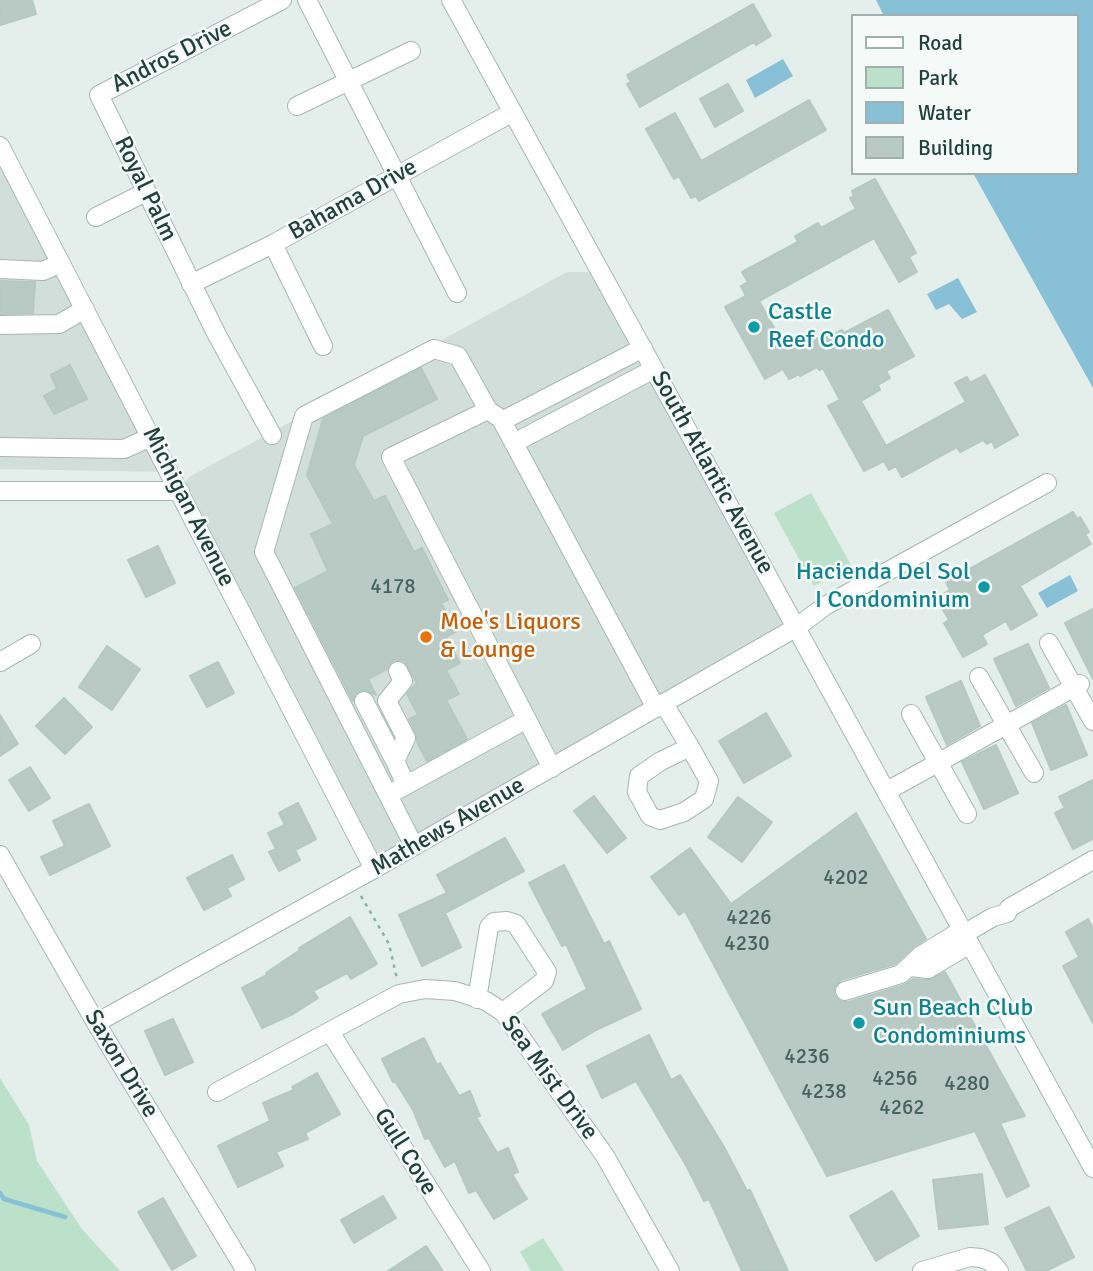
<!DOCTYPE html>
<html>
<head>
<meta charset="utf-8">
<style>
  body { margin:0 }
  #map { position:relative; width:1093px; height:1271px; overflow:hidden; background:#e4eeeb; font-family:Signika,sans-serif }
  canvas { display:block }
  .legend { position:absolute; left:851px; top:14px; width:228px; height:161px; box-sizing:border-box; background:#f5faf8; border:2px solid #a0b0ad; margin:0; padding:9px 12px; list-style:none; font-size:21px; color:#21413d }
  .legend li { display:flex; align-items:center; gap:14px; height:35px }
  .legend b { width:35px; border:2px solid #a0b0ad }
</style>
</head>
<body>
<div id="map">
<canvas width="1093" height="1271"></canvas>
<ul class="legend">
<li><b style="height:9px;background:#fff"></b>Road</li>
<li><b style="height:19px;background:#bbe1ca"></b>Park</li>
<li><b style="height:19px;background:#88c1d7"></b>Water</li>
<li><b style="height:19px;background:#b9c9c4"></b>Building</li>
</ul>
</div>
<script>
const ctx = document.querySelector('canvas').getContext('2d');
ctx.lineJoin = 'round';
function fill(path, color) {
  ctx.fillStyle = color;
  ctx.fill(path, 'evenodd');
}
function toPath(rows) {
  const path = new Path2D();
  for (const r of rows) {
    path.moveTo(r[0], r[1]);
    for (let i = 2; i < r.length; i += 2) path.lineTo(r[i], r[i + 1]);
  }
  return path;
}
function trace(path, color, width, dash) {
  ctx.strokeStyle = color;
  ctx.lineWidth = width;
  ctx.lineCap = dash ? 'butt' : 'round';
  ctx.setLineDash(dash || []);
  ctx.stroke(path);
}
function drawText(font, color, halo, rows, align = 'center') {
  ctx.font = font + ' Signika,sans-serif';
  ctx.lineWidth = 5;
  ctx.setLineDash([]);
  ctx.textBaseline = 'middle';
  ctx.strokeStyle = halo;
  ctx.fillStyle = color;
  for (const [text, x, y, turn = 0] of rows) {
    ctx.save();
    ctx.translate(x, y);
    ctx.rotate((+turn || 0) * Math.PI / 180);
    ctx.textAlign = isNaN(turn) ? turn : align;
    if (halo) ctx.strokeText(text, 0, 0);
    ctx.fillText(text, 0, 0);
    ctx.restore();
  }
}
const built = toPath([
  [0,146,170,472,0,469],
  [567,272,601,272,797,627,374,869,180,491,189,477]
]);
const green = toPath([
  [811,493,851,565,814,586,774,513],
  [0,1078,29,1125,37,1161,82,1229,120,1271,0,1271],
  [543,1238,564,1271,531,1271,520,1252]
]);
const water = toPath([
  [876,0,1093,0,1093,388,973,173,1077,173,1077,16,884,16],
  [783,59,793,76,755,98,746,80],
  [958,278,977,312,962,319,949,304,936,310,927,294],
  [1070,575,1078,591,1047,608,1038,593]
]);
const stream = toPath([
  [0,1193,4,1199,65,1217]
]);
const building = toPath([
  [0,0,32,0,36,14,0,25,0,0],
  [753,4,771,36,756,45,754,42,640,107,627,84,631,82,627,75,753,4],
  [728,84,743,111,715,127,700,99,728,84],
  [809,100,826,130,699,201,696,196,691,198,679,176,674,179,646,129,675,113,701,161,809,100],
  [875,179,916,253,909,257,917,272,899,282,874,238,759,301,787,351,805,341,807,344,825,334,827,338,842,330,844,333,888,310,914,356,886,371,890,378,878,385,880,390,861,401,886,446,966,402,955,383,967,377,970,383,985,375,1018,435,995,448,992,441,987,444,983,440,960,452,957,447,902,477,896,466,889,470,884,461,864,471,828,406,840,400,823,368,819,370,817,367,800,376,799,374,789,379,783,369,765,379,725,307,746,296,741,286,748,282,742,272,798,242,795,236,818,223,821,228,856,209,850,198,854,196,852,191,875,179],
  [0,281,35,282,33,313,0,314,0,281],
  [70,365,87,399,54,414,44,396,57,389,51,375,70,365],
  [421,368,437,399,363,436,354,465,374,501,385,496,414,552,422,548,448,600,441,603,457,631,446,637,460,663,446,670,459,694,446,700,467,739,427,761,417,742,416,733,409,719,418,715,407,694,417,683,404,660,392,661,387,669,368,679,376,695,365,690,359,691,355,694,353,701,295,588,328,571,311,534,333,524,307,475,323,419,421,368],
  [1073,512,1077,519,1080,517,1089,532,1085,534,1091,544,1020,586,1037,615,1011,630,1006,621,982,635,987,644,963,657,944,623,949,620,936,598,950,590,946,582,1073,512],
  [158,546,175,583,146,597,128,560,158,546],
  [1093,609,1093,679,1065,623,1093,609],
  [1028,644,1049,688,1016,706,994,659,1028,644],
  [107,646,140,669,112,710,79,687,107,646],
  [218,662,234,693,207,707,190,676,218,662],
  [961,681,980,726,947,745,926,697,961,681],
  [64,698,92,727,65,754,36,726,64,698],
  [1066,705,1087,755,1051,770,1032,723,1066,705],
  [766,713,791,756,744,783,719,741,766,713],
  [0,715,18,744,0,756,0,715],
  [996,745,1018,793,984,809,962,762,996,745],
  [30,767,50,798,29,811,9,780,30,767],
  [1093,780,1093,839,1073,849,1055,813,1065,808,1059,797,1093,780],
  [594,796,626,838,607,853,574,811,594,796],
  [738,797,772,822,742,862,708,837,738,797],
  [298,803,316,839,295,850,300,860,279,871,269,852,276,849,268,833,285,825,279,813,298,803],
  [89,804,110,846,50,875,41,857,65,846,53,821,89,804],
  [856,813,926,939,912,948,895,964,841,980,834,988,834,995,842,1002,848,1002,904,985,913,979,928,980,945,972,1025,1116,1000,1123,1029,1186,1007,1197,975,1131,827,1176,685,911,679,915,651,877,690,848,731,904,856,813],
  [505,838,524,871,445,913,461,947,422,966,399,915,447,893,437,875,505,838],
  [232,855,244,879,227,888,231,896,204,910,187,878,232,855],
  [564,865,604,944,609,941,641,1009,596,1030,563,1050,542,1014,587,989,566,944,562,946,529,883,564,865],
  [350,917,377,964,351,979,347,973,313,991,318,998,293,1014,262,1028,242,988,267,975,266,973,300,950,299,948,350,917],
  [1088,919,1093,929,1093,1023,1063,966,1079,957,1066,932,1088,919],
  [173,1019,193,1062,165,1075,145,1031,173,1019],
  [649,1035,671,1080,680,1075,724,1147,747,1191,750,1190,788,1271,742,1271,709,1199,704,1201,687,1167,636,1081,602,1098,587,1066,649,1035],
  [424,1038,437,1065,440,1063,459,1096,470,1091,480,1116,476,1117,497,1153,508,1148,518,1172,512,1174,527,1199,494,1219,476,1190,469,1193,455,1161,445,1167,429,1138,425,1139,413,1110,395,1081,393,1082,382,1059,424,1038],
  [317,1073,340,1114,305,1133,308,1139,276,1152,283,1166,238,1187,218,1146,270,1121,263,1103,294,1090,292,1087,317,1073],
  [982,1174,988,1224,939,1229,933,1180,982,1174],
  [892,1191,919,1236,876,1261,850,1216,892,1191],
  [383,1196,396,1218,354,1243,341,1220,383,1196],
  [163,1198,196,1256,172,1270,138,1212,163,1198],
  [1049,1207,1074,1257,1046,1271,1027,1271,1005,1228,1049,1207],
  [426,1246,443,1271,388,1271,426,1246]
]);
const path = toPath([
  [361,896,389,944,397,979]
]);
const minor = toPath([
  [307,0,457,293],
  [451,0,1093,1168],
  [297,106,411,51],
  [0,146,374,869],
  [96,217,146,192],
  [273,244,323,346],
  [0,269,43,271,61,263],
  [191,284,273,244,513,112],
  [0,325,59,324,85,309],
  [643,348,502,421,656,708],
  [498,417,488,410,391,457,552,768],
  [272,435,217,335,99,95,282,0],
  [514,443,654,369],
  [0,447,124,449,151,437],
  [0,491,180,491],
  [1049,643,1093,721],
  [0,662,31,644],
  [398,671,403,681,387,701,406,738,395,761,406,785],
  [979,677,1034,773],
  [364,701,395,761],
  [664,704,690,747,709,781,704,799,684,812,660,820,650,816,637,792,639,776,661,761,690,747],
  [911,714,967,814],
  [887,791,1080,684],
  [388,795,527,719],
  [414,846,264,552,304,416,434,349,458,356,488,410],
  [0,855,96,1023,246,1271],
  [964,934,993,917,1007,913,1009,908,1093,860],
  [911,967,928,969,970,944],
  [845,991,901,974,920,956,962,930],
  [477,999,489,927,494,922,507,921,516,924,547,972,544,981,503,1012],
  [96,1023,374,869,797,627,825,606,1047,483],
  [330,1032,481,1271],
  [217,1092,399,994,425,989,455,991,486,1001,503,1012,605,1156,670,1271],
  [922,1271,970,1257,981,1258,991,1262,999,1271]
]);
const markers = [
  [754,327,7,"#0f9aa8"],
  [984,587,7,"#0f9aa8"],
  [426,637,7,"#e8710a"],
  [859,1023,7,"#0f9aa8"]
];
const numberNames = [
  ["4178",393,587],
  ["4202",846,878],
  ["4226",749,918],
  ["4230",747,944],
  ["4236",807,1057],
  ["4256",895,1079],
  ["4280",967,1084],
  ["4238",824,1092],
  ["4262",902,1108]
];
const streetNames = [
  ["Andros Drive",172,57,-27],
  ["Royal Palm",145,189,64],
  ["Bahama Drive",353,200,-29],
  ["South Atlantic Avenue",712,473,61],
  ["Michigan Avenue",188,507,63],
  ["Mathews Avenue",448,827,-30],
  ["Saxon Drive",121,1064,59],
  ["Sea Mist Drive",549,1078,54],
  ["Gull Cove",405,1152,58]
];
const cultureNames = [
  ["Castle",768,313],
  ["Reef Condo",768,341],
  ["Hacienda Del Sol",970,573,"right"],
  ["I Condominium",970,601,"right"],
  ["Sun Beach Club",873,1009],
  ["Condominiums",873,1037]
];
const foodNames = [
  ["Moe's Liquors",440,623],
  ["& Lounge",440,651]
];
fill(built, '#d2deda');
fill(green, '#bbe1ca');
fill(water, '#88c1d7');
trace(stream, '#88c1d7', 4.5);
fill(building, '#b9c9c4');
trace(building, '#b5c9c3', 2);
trace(minor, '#a6b7b3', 20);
trace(path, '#82b4ab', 2.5, [3.5, 5]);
trace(minor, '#fff', 18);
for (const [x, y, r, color] of markers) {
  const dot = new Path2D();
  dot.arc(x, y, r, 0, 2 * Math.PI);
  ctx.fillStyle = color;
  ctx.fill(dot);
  trace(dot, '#f5faf8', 2.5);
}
drawText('21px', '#47635f', null, numberNames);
drawText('24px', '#21413d', '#f5faf8', streetNames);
drawText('24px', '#0d838f', '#f5faf8', cultureNames, 'left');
drawText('24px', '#c56008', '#f5faf8', foodNames, 'left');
</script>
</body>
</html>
